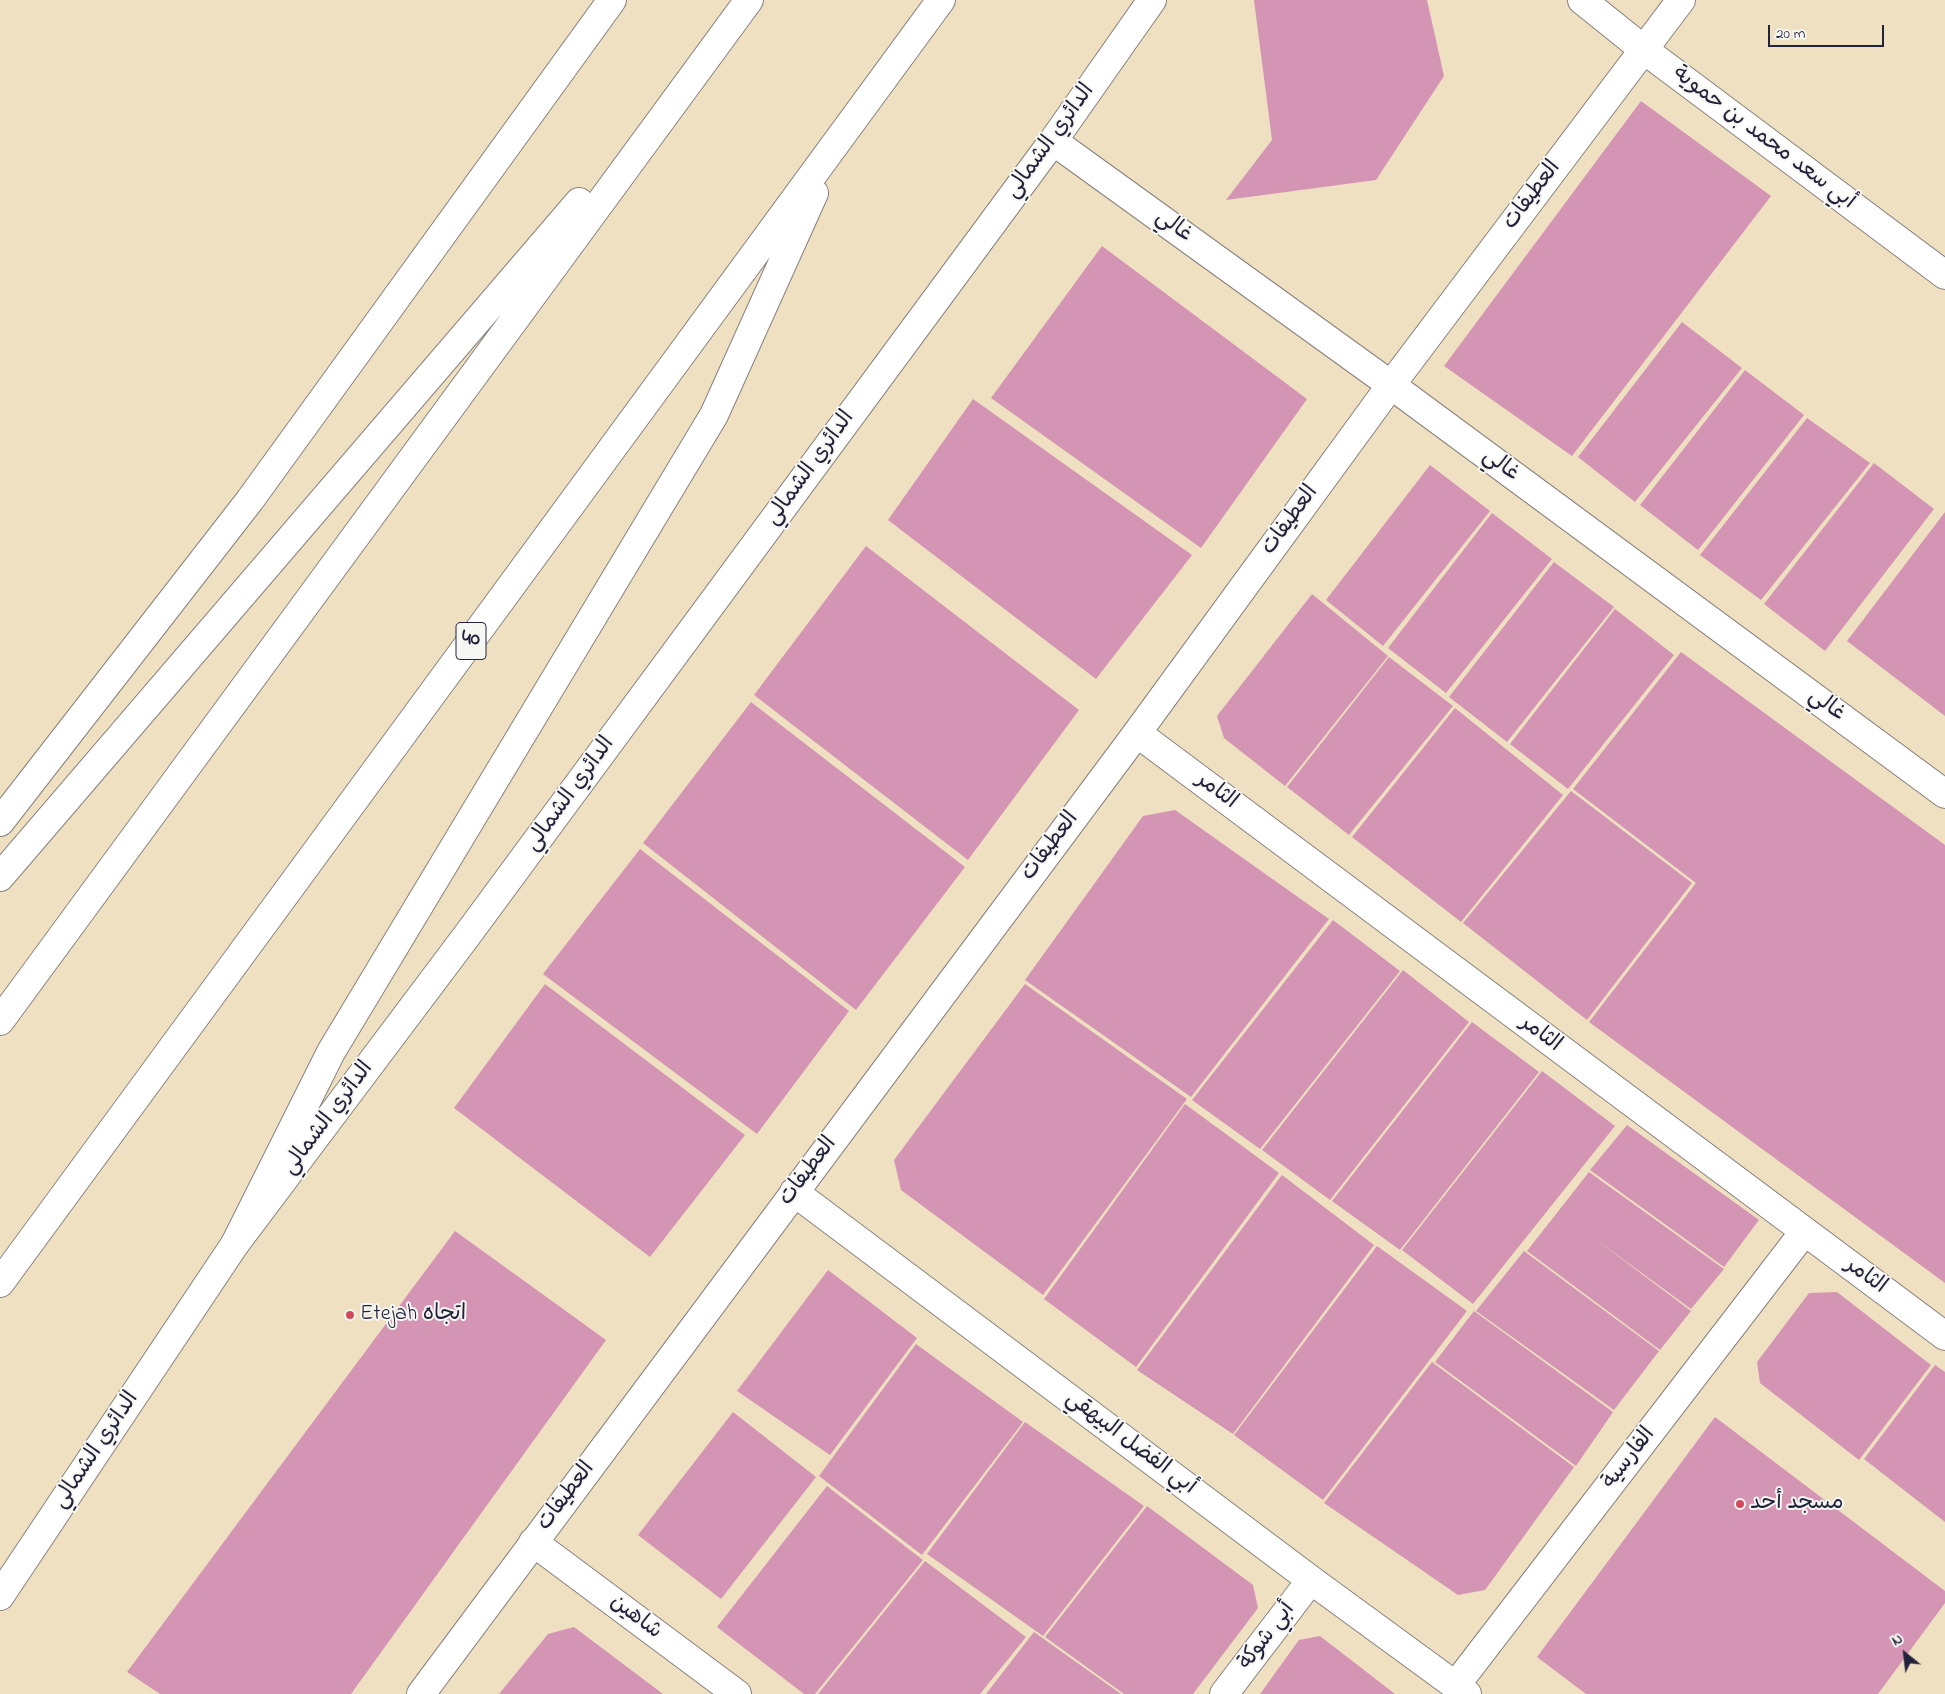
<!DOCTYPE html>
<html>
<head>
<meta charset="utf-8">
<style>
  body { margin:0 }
  #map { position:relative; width:1945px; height:1694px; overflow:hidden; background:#eee0c1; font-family:"Indie Flower",sans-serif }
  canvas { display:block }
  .north { position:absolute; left:1880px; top:1629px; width:50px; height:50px; -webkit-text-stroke:4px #f6f6f2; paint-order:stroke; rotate:331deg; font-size:14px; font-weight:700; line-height:20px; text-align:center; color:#22223b }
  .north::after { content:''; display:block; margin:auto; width:18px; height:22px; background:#22223b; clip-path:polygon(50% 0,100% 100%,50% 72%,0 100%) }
  .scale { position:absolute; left:1768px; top:25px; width:116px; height:22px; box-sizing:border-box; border:2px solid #22223b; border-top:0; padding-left:6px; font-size:15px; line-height:18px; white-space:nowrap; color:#22223b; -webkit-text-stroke:4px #f6f6f2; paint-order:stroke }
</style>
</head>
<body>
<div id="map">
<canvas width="1945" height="1694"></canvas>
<div class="north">N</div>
<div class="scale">20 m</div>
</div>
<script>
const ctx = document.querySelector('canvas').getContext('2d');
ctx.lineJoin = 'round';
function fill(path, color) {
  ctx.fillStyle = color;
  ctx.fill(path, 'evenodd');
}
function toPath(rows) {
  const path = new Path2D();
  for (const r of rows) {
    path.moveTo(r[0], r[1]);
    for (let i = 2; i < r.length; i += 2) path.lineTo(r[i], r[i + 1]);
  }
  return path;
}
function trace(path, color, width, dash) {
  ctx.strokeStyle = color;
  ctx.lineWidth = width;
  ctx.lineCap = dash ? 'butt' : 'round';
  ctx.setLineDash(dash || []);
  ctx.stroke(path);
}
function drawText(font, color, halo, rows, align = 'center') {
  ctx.font = font + ' "Indie Flower","Playpen Sans Arabic",sans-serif';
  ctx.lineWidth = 4;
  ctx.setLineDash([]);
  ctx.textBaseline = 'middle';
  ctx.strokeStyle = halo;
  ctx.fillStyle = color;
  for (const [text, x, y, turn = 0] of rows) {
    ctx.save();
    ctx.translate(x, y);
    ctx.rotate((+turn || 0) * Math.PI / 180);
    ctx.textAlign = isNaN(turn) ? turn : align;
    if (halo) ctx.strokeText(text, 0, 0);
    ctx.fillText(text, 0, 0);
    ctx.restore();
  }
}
const building = toPath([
  [1254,0,1427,0,1444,76,1376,180,1226,200,1272,140],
  [1641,101,1771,196,1572,456,1444,366],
  [1102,246,1307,399,1201,548,991,398],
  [1682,322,1742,368,1635,502,1578,457],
  [1745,370,1804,415,1698,550,1640,505],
  [973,399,1192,555,1096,679,888,520],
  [1807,418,1870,463,1761,600,1700,555],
  [1874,463,1934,509,1825,651,1764,604],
  [1430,465,1490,511,1383,646,1326,600],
  [1945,512,1945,716,1847,641],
  [1492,513,1552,559,1446,693,1388,648],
  [866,546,1079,710,968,860,754,695],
  [1554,562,1614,607,1507,742,1449,697],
  [1312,594,1388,656,1285,786,1224,738,1217,716],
  [1615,609,1674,655,1568,789,1510,744],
  [1681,652,1945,845,1945,1283,1589,1022,1696,883,1573,789],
  [1389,657,1453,706,1349,835,1287,787],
  [751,702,965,867,856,1010,643,843],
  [1455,708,1563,795,1461,922,1352,837],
  [1571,791,1692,883,1587,1020,1463,923],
  [1175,810,1329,919,1191,1097,1025,980,1143,816],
  [640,849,849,1011,757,1134,543,974],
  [1333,920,1400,971,1260,1149,1192,1100],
  [1403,970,1469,1022,1330,1200,1262,1150],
  [545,984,745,1135,650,1257,454,1108],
  [1025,984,1187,1099,1043,1295,901,1190,894,1160],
  [1472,1022,1539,1072,1400,1250,1332,1201],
  [1542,1071,1615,1126,1473,1304,1402,1250],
  [1185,1104,1279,1173,1136,1367,1044,1299],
  [1627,1125,1759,1220,1724,1267,1590,1170],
  [1589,1172,1724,1269,1691,1309,1594,1238,1691,1311,1660,1350,1527,1251],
  [1282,1175,1374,1245,1233,1434,1137,1370],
  [455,1231,606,1340,351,1694,160,1694,127,1672],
  [1377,1246,1467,1311,1323,1500,1234,1435],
  [1524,1251,1659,1351,1614,1410,1476,1311],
  [828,1270,917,1338,830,1455,737,1391],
  [1837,1292,1931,1365,1859,1460,1760,1383,1757,1362,1809,1293],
  [1474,1311,1613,1412,1576,1466,1435,1362],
  [916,1344,1023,1422,922,1555,819,1476],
  [1432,1362,1574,1467,1485,1590,1458,1595,1324,1503],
  [1935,1365,1945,1372,1945,1522,1864,1459],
  [733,1412,816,1477,721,1599,638,1535],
  [1715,1417,1945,1591,1945,1603,1878,1694,1586,1694,1537,1657],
  [1025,1422,1144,1506,1043,1636,927,1554],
  [827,1486,923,1560,815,1694,804,1694,717,1627],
  [1147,1506,1253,1585,1258,1608,1193,1694,1124,1694,1045,1637],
  [925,1561,1026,1637,980,1694,818,1694],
  [574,1627,663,1694,499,1694,548,1634],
  [1034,1632,1121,1694,986,1694],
  [1320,1636,1395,1694,1260,1694,1299,1640]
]);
const minor = toPath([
  [1582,0,1643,49,1945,275],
  [1053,141,1391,385,1945,794],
  [1137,733,1945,1336],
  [0,822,250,500,612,0],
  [794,1192,1311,1580,1467,1694],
  [533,1542,737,1694],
  [0,1596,235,1244,468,934,1053,141,1152,0],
  [1456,1685,1804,1232],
  [421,1694,1137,733,1391,385,1681,0],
  [1224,1694,1311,1580]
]);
const highway = toPath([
  [0,877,579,202],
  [0,1021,749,0],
  [235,1244,331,1052,714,415,814,193],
  [0,1283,941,0]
]);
const markers = [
  [350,1315,5,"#d1495b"],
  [1740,1504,5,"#d1495b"]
];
const shields = [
  [471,641,30]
];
const shieldNames = [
  ["40",471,641]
];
const streetNames = [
  ["أبي سعد محمد بن حموية",1763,139,37],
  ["الدائري الشمالي",1051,142,-54],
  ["العطيفات",1533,196,-53],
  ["غالي",1173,227,36],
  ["غالي",1500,466,36],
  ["الدائري الشمالي",811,469,-54],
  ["العطيفات",1291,521,-54],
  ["غالي",1826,706,36],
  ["الثامر",1216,792,37],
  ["الدائري الشمالي",571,795,-54],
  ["العطيفات",1051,847,-53],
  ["الثامر",1540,1035,37],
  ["الدائري الشمالي",329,1119,-53],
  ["العطيفات",809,1172,-53],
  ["الثامر",1865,1277,36],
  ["أبي الفضل البيهقي",1130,1444,37],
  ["الدائري الشمالي",97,1451,-56],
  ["الفارسية",1630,1459,-52],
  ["العطيفات",567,1497,-53],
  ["شاهين",635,1618,37],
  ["أبي شوكة",1268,1637,-53]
];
const poiNames = [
  ["Etejah اتجاه",360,1315],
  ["مسجد أحد",1750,1504]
];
fill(building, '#d495b4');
trace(minor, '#88817e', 30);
trace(highway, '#88817e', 30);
trace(minor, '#fff', 28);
trace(highway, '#fff', 28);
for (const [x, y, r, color] of markers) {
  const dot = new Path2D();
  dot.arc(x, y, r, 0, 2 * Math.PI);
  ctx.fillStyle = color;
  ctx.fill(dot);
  trace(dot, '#f6f6f2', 2);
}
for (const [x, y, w] of shields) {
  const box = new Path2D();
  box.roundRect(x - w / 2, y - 18.5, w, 37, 4);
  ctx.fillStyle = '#f6f6f2';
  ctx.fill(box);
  trace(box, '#22223b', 1);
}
drawText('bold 21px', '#22223b', null, shieldNames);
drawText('22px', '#22223b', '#f6f6f2', streetNames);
drawText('22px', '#22223b', '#f6f6f2', poiNames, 'left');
</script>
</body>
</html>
